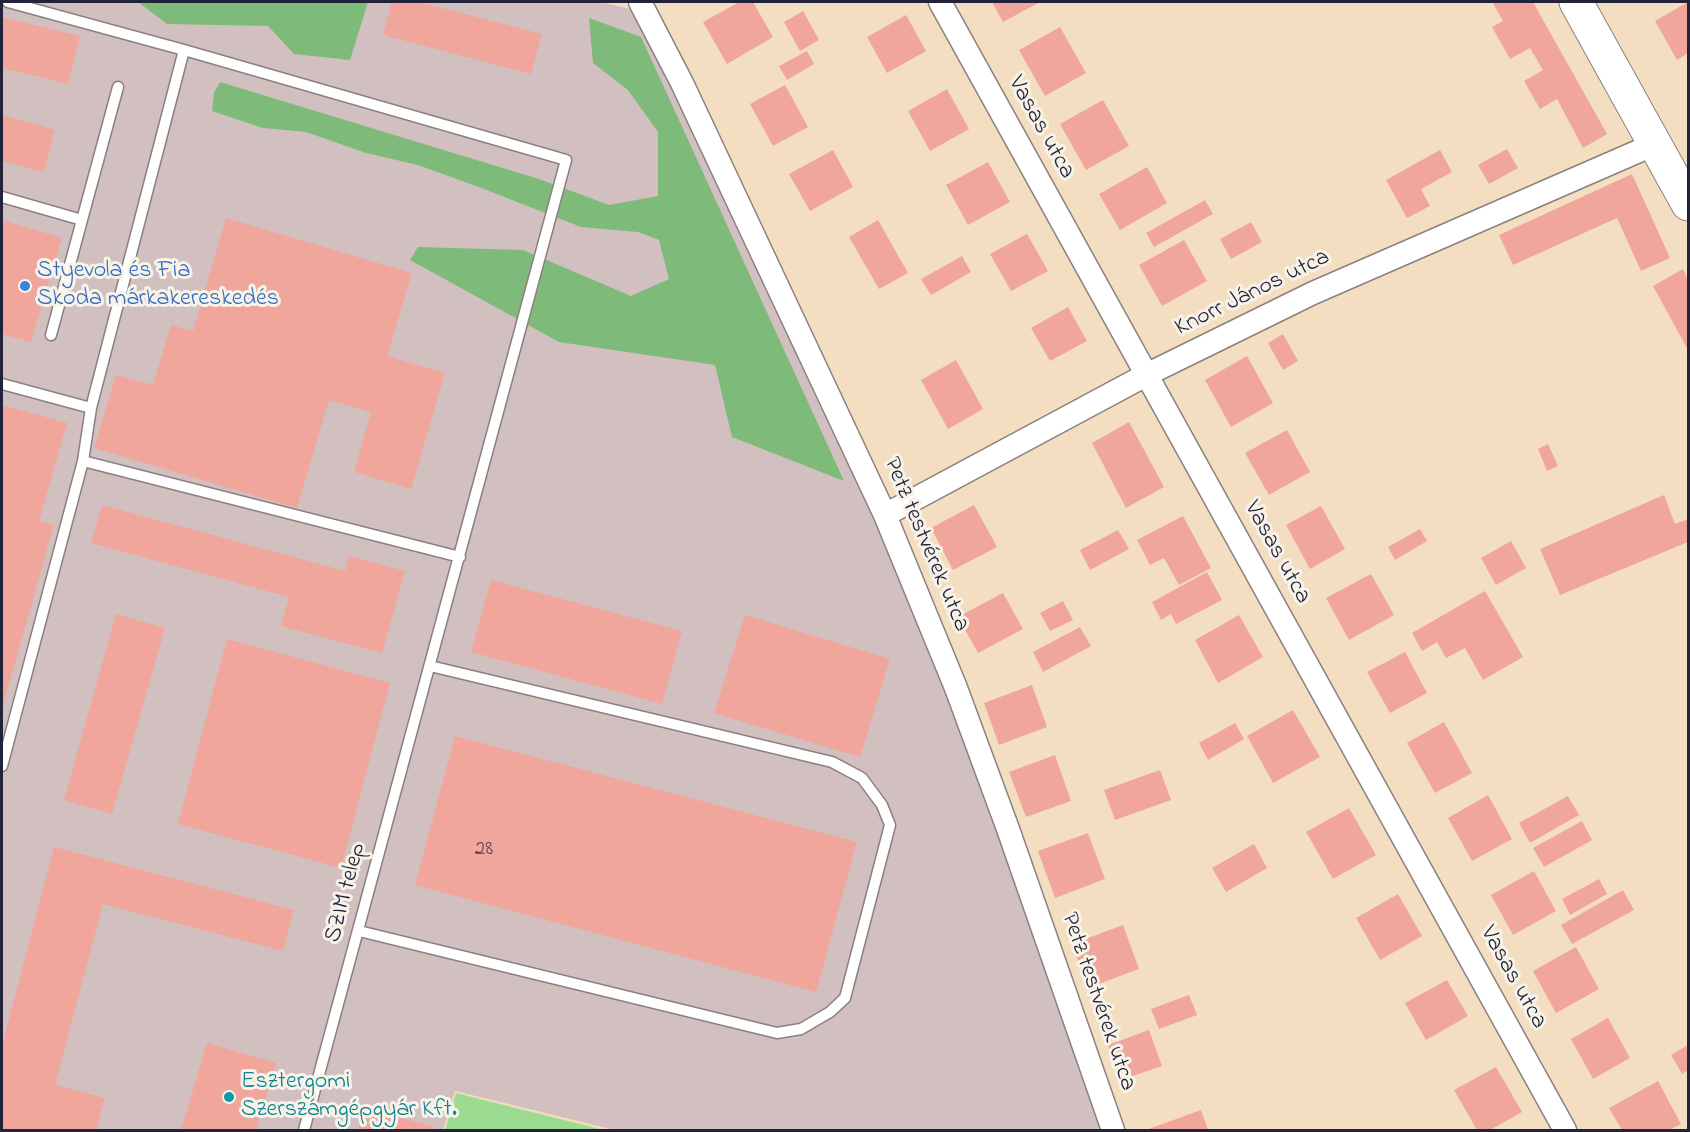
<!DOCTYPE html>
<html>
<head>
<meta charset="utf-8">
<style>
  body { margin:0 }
  #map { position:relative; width:1690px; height:1132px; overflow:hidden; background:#f4dec1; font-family:"Indie Flower",sans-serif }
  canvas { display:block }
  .frame { position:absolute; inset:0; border:3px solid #22223b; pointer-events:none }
</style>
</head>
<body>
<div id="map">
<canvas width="1690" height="1132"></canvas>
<div class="frame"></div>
</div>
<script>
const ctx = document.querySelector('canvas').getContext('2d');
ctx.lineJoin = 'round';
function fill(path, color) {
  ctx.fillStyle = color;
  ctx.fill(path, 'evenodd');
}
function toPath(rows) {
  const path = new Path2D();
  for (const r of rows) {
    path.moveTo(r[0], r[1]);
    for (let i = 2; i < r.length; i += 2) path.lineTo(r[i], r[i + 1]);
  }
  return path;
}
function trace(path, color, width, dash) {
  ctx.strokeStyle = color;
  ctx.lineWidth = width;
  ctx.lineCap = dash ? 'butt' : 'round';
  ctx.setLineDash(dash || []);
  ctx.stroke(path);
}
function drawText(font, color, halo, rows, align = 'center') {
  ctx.font = font + ' "Indie Flower",sans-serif';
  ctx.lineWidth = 6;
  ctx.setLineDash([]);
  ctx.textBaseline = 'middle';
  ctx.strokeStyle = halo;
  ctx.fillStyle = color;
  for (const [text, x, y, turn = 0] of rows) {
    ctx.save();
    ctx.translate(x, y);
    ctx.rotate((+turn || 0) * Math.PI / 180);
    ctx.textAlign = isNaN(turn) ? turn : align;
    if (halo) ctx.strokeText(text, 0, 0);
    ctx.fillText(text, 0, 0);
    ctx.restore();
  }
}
const industrial = toPath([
  [2,2,601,2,646,13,885,515,1111,1130,615,1130,455,1091,443,1130,2,1130]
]);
const green = toPath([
  [456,1093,604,1130,445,1130]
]);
const forest = toPath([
  [138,2,368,2,350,60,294,54,268,26,167,24],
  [589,18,641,37,844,481,732,437,715,365,559,342,410,260,418,247,523,250,631,296,669,279,659,240,638,232,581,227,484,189,418,165,366,153,306,132,263,128,212,111,214,93,220,82,539,179,609,205,658,196,658,132,628,90,593,63]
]);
const building = toPath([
  [392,2,419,2,542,34,531,74,383,35],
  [739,2,753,2,773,37,727,64,703,22],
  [992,2,1040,2,1003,22],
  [1492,2,1533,2,1607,134,1583,148,1557,99,1540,109,1524,81,1543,70,1530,48,1510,59,1492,27,1503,21],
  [1688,2,1688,53,1677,60,1655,21],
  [803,11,819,40,800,51,784,22],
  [906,15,926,51,887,73,867,37],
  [2,17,80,36,68,84,2,68],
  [1060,27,1086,73,1045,96,1019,50],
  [807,51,814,64,787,80,779,66],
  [785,85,808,127,773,146,750,104],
  [947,89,969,129,930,151,908,111],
  [1103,100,1129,146,1086,170,1060,124],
  [2,115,55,130,44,172,2,161],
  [1507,149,1518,168,1489,184,1478,165],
  [833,150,853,187,810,211,789,174],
  [1440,150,1452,172,1421,189,1430,206,1407,218,1386,180],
  [988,162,1010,202,968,225,946,185],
  [1147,167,1167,203,1120,230,1099,194],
  [1632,174,1670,258,1641,271,1617,218,1513,265,1499,235],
  [1205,200,1213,214,1154,247,1146,233],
  [226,218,412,273,387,356,445,373,411,489,354,472,371,412,329,400,297,508,94,448,116,375,153,385,171,325,193,331],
  [2,220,62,238,31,342,2,334],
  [878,220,908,273,879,289,849,237],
  [1251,222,1262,242,1231,259,1220,239],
  [1027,234,1048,271,1011,291,990,254],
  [1184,240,1207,281,1162,306,1139,265],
  [962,256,971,272,931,295,921,279],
  [1683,269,1688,280,1688,350,1653,286],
  [1068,307,1087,341,1050,361,1031,328],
  [1283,334,1298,361,1283,370,1268,343],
  [1247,356,1273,403,1231,427,1205,380],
  [956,360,983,409,948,429,921,380],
  [2,405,67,423,39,521,54,525,2,709],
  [1129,422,1164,487,1126,508,1092,443],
  [1287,430,1310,472,1269,495,1245,453],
  [1548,444,1558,466,1547,471,1538,449],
  [1664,495,1675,524,1688,519,1688,542,1560,595,1540,549],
  [102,505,345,571,349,556,405,571,382,653,281,626,289,597,91,543],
  [974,505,997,547,953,570,931,528],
  [1321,506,1345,549,1310,569,1286,525],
  [1183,516,1211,568,1179,585,1164,558,1150,565,1137,540],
  [1420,529,1427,541,1395,560,1388,547],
  [1118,530,1129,549,1090,570,1080,550],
  [1511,541,1526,568,1496,585,1481,558],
  [1207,572,1222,600,1176,624,1171,614,1161,620,1152,602],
  [1371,574,1394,615,1349,640,1326,598],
  [491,580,682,631,662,704,471,652],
  [1485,591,1523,657,1483,680,1465,648,1446,658,1437,642,1422,651,1412,633],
  [1003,593,1023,629,978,653,958,617],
  [1063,601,1073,620,1050,631,1040,613],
  [116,614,165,628,112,814,64,800],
  [745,615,890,659,860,757,714,713],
  [1239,615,1263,657,1218,683,1195,640],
  [1080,627,1091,646,1043,672,1033,652],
  [227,639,390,683,341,868,178,824],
  [1405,652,1427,693,1390,713,1367,672],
  [1032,685,1047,727,999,745,984,703],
  [1293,710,1320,757,1273,783,1247,736],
  [1444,722,1472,773,1435,793,1407,743],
  [1235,723,1244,739,1208,760,1199,743],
  [455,736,857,842,816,992,415,885],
  [1055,755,1071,801,1026,817,1009,772],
  [1160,770,1171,800,1115,820,1104,790],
  [1488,795,1512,839,1472,861,1448,818],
  [1568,796,1579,815,1530,843,1519,823],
  [1349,808,1376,855,1333,879,1306,832],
  [1582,821,1592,840,1544,867,1533,848],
  [1088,833,1105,879,1055,898,1038,851],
  [1254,844,1267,868,1226,892,1212,868],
  [54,847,294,910,283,951,103,904,55,1085,105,1098,96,1130,2,1130,2,1046],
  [1534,871,1556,911,1513,935,1491,895],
  [1599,879,1607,894,1570,915,1562,899],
  [1623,890,1634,910,1572,944,1561,925],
  [1398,894,1422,936,1380,960,1356,918],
  [1123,925,1139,969,1088,988,1072,944],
  [1576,947,1599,989,1556,1013,1533,971],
  [1447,980,1468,1016,1426,1040,1405,1003],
  [1189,995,1197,1015,1159,1029,1151,1009],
  [1608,1018,1630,1058,1593,1079,1571,1039],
  [1149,1030,1162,1066,1121,1080,1108,1045],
  [207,1043,276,1063,256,1130,181,1130],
  [1688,1045,1688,1070,1682,1074,1671,1055],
  [1496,1067,1522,1112,1490,1130,1477,1130,1454,1090],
  [1658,1081,1681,1124,1669,1130,1622,1130,1609,1108],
  [364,1108,434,1127,433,1130,358,1130],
  [1201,1110,1208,1130,1146,1130]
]);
const service = toPath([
  [8,2,184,50,566,160,304,1130],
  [2,197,82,220,118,87],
  [51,335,82,220],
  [2,384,91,408,184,50],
  [83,461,460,557],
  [2,766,83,461,91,408],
  [359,931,777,1033,801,1029,830,1012,845,998,890,825,882,805,862,778,832,762,430,666]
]);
const minor = toPath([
  [640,2,682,83,885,515,956,688,1008,829,1113,1130],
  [940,2,1565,1130],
  [885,515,1146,375,1313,293,1655,144]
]);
const primary = toPath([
  [1576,2,1688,204]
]);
const markers = [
  [25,286,6,"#3f7fe0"],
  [229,1097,6,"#0f9aa8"]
];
const numberNames = [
  ["28",484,851]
];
const streetNames = [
  ["Vasas utca",1040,128,61],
  ["Knorr János utca",1253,294,-26],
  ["Petz testvérek utca",925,545,67],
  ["Vasas utca",1276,553,61],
  ["SZIM telep",347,893,-75],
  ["Vasas utca",1512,978,61],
  ["Petz testvérek utca",1097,1002,71]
];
const shopNames = [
  ["Styevola és Fia",37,272],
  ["Skoda márkakereskedés",37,300]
];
const cultureNames = [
  ["Esztergomi",241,1083],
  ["Szerszámgépgyár Kft.",241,1111]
];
fill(industrial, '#d2bfc0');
fill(green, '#9ddb90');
fill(forest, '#7ebb7a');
fill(building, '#f0a69a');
trace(service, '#8b807e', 13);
trace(minor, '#8b807e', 25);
trace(primary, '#8b807e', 35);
trace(service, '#fff', 10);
trace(minor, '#fff', 22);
trace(primary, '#fff', 33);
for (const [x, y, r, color] of markers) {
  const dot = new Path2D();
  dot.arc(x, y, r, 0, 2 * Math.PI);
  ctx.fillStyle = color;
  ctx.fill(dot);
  trace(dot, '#f7f3e8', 2);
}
drawText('21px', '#564353', null, numberNames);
drawText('24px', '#22223b', '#f7f3e8', streetNames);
drawText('24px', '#366cbe', '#f7f3e8', shopNames, 'left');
drawText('24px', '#0d838f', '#f7f3e8', cultureNames, 'left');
</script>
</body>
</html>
